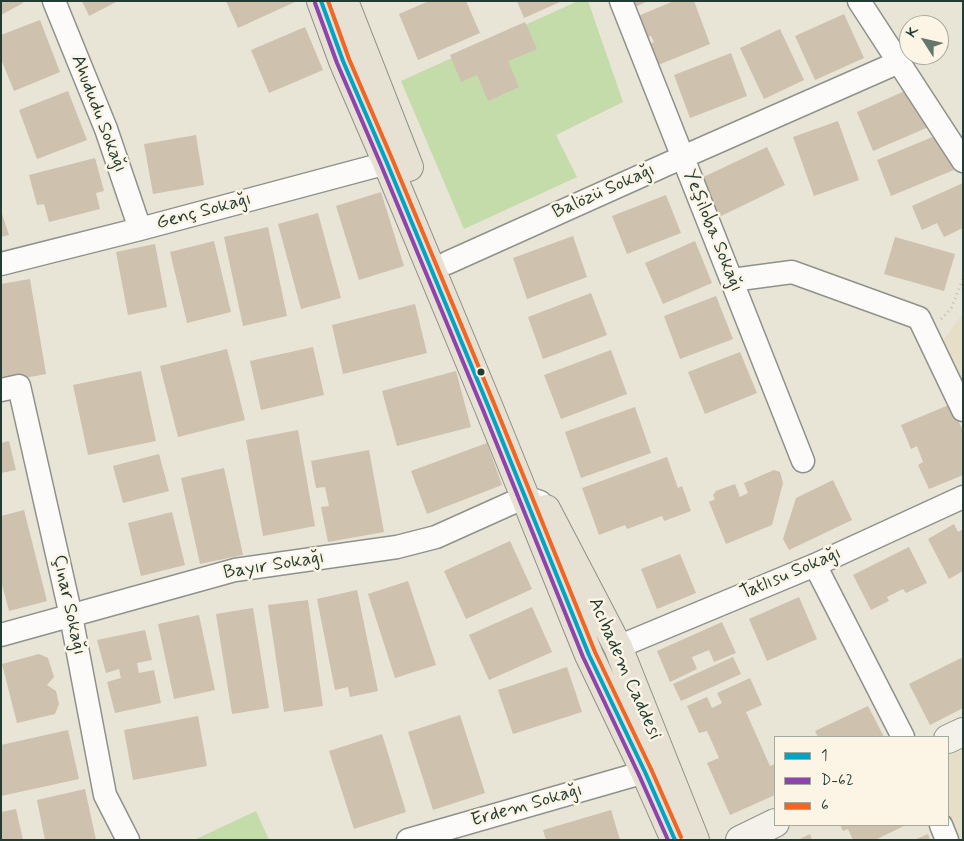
<!DOCTYPE html>
<html>
<head>
<meta charset="utf-8">
<style>
  body { margin:0 }
  #map { position:relative; width:964px; height:841px; overflow:hidden; background:#e8e4d6; font-family:Mynerve,sans-serif }
  canvas { display:block }
  .frame { position:absolute; inset:0; border:2px solid #1f3d34; pointer-events:none }
  .legend { position:absolute; left:774px; top:736px; width:175px; height:90px; box-sizing:border-box; background:#fcf5e5; border:1px solid #a4ab9e; margin:0; padding:6px 9px; list-style:none; font-size:15px; color:#1f3d34 }
  .legend li { display:flex; align-items:center; gap:10px; height:25px }
  .legend b { width:25px; border:1px solid #a4ab9e }
  .north { position:absolute; left:899px; top:15px; width:50px; height:50px; box-sizing:border-box; background:#fcf5e5; border:1px solid #a4ab9e; border-radius:50%; rotate:305deg; font-size:14px; font-weight:700; line-height:20px; text-align:center; color:#1f3d34 }
  .north::after { content:''; display:block; margin:auto; width:18px; height:22px; background:#65776d; clip-path:polygon(50% 0,100% 100%,50% 72%,0 100%) }
</style>
</head>
<body>
<div id="map">
<canvas width="964" height="841"></canvas>
<div class="frame"></div>
<ul class="legend">
<li><b style="height:6px;background:#02a4c6"></b>1</li>
<li><b style="height:6px;background:#8e44ad"></b>D-62</li>
<li><b style="height:6px;background:#f26522"></b>6</li>
</ul>
<div class="north">K</div>
</div>
<script>
const ctx = document.querySelector('canvas').getContext('2d');
ctx.lineJoin = 'round';
function fill(path, color) {
  ctx.fillStyle = color;
  ctx.fill(path, 'evenodd');
}
function toPath(rows) {
  const path = new Path2D();
  for (const r of rows) {
    path.moveTo(r[0], r[1]);
    for (let i = 2; i < r.length; i += 2) path.lineTo(r[i], r[i + 1]);
  }
  return path;
}
function trace(path, color, width, dash) {
  ctx.strokeStyle = color;
  ctx.lineWidth = width;
  ctx.lineCap = dash ? 'butt' : 'round';
  ctx.setLineDash(dash || []);
  ctx.stroke(path);
}
function drawText(font, color, halo, rows, align = 'center') {
  ctx.font = font + ' Mynerve,sans-serif';
  ctx.lineWidth = 5;
  ctx.setLineDash([]);
  ctx.textBaseline = 'middle';
  ctx.strokeStyle = halo;
  ctx.fillStyle = color;
  for (const [text, x, y, turn = 0] of rows) {
    ctx.save();
    ctx.translate(x, y);
    ctx.rotate((+turn || 0) * Math.PI / 180);
    ctx.textAlign = isNaN(turn) ? turn : align;
    if (halo) ctx.strokeText(text, 0, 0);
    ctx.fillText(text, 0, 0);
    ctx.restore();
  }
}
const built = toPath([
  [963,313,963,385,942,342],
  [963,741,963,840,957,840,948,818,948,747]
]);
const green = toPath([
  [578,1,588,1,623,102,556,135,577,177,464,229,401,81],
  [256,811,269,840,194,840]
]);
const building = toPath([
  [1,1,22,1,23,3,1,15],
  [82,1,118,1,89,16],
  [226,1,297,1,238,28],
  [429,1,466,1,480,33,418,60,399,14],
  [517,1,562,1,524,18],
  [632,1,648,1,635,7],
  [674,1,694,1,710,44,658,65,650,44,654,42,651,36,647,37,638,16],
  [844,14,864,58,815,80,795,36],
  [40,20,60,72,14,91,1,59,1,35],
  [525,22,537,49,508,61,519,87,488,101,477,75,461,82,450,55],
  [305,27,323,70,269,93,251,50],
  [780,29,804,80,764,99,740,48],
  [731,53,747,96,690,118,674,75],
  [914,87,933,125,873,151,857,112],
  [68,91,87,140,37,159,19,110],
  [838,121,859,180,814,196,793,137],
  [942,133,956,169,891,196,877,160],
  [196,135,204,185,153,194,144,144],
  [767,147,785,185,715,219,697,180],
  [95,158,104,191,96,193,100,209,49,222,44,204,37,205,29,175],
  [963,183,963,228,944,237,937,223,922,230,912,206],
  [381,192,404,266,359,280,336,206],
  [666,195,681,233,627,254,612,216],
  [1,211,9,235,1,237],
  [318,213,341,298,301,309,278,224],
  [268,227,287,316,243,326,224,237],
  [573,236,587,277,527,299,513,258],
  [895,237,955,254,944,291,884,274],
  [214,241,231,312,187,323,170,252],
  [695,241,712,283,663,304,645,263],
  [155,244,167,307,128,315,116,252],
  [30,279,46,374,3,382,1,370,1,284],
  [591,293,607,335,543,359,528,317],
  [716,296,733,339,680,359,664,316],
  [415,304,427,353,343,374,332,325],
  [313,347,324,395,261,410,250,361],
  [227,349,245,420,178,437,160,366],
  [611,350,627,394,561,419,544,375],
  [740,352,757,393,705,414,688,372],
  [141,371,156,441,88,455,73,385],
  [456,371,471,427,397,446,382,391],
  [951,404,963,431,963,475,929,489,918,465,923,462,917,446,911,449,901,425],
  [635,407,651,453,581,478,565,432],
  [298,430,315,526,263,536,246,440],
  [9,441,16,470,1,473,1,443],
  [487,443,502,485,427,514,411,471],
  [369,450,384,532,328,542,321,507,329,506,325,487,316,488,311,461],
  [159,454,169,491,123,503,113,466],
  [667,457,678,488,682,486,691,511,664,521,662,516,627,529,625,525,599,535,582,488],
  [224,468,243,555,200,564,181,478],
  [774,470,780,472,783,483,772,525,726,544,709,502,715,499,713,495,716,491,735,484,740,497,748,493,744,483],
  [833,480,852,520,789,550,783,539,796,498],
  [24,510,47,601,9,611,1,581,1,516],
  [172,512,185,565,141,576,128,523],
  [954,524,958,532,963,529,963,571,949,579,928,539],
  [510,541,532,589,466,619,444,571],
  [909,547,927,583,906,593,903,589,887,597,889,601,871,610,853,575],
  [680,554,696,593,657,609,641,569],
  [408,581,436,665,395,678,368,594],
  [357,590,378,691,350,697,348,687,335,690,317,599],
  [799,597,817,639,767,661,749,619],
  [308,600,323,706,284,712,268,605],
  [532,607,552,652,489,680,469,635],
  [253,608,269,708,232,714,216,614],
  [199,615,215,690,174,699,158,624],
  [722,622,736,653,714,662,709,650,692,657,697,669,670,682,657,651],
  [145,630,152,660,137,663,139,673,154,670,161,703,115,713,107,682,121,678,119,669,106,673,97,640],
  [39,654,48,658,54,677,47,685,56,691,59,704,55,714,17,723,2,664],
  [733,657,741,674,681,701,673,684],
  [961,658,963,660,963,708,930,725,909,684],
  [567,667,582,712,513,734,498,690],
  [750,678,762,705,746,712,770,766,775,764,775,795,730,815,707,763,719,758,707,731,699,733,687,706,707,697,712,708,722,703,717,693],
  [868,706,884,737,818,737,815,731],
  [460,715,485,793,433,810,408,732],
  [198,716,207,766,133,780,124,730],
  [68,730,79,779,1,796,1,745],
  [382,734,406,812,354,829,329,751],
  [85,789,96,840,45,840,37,800],
  [16,809,23,840,1,840,1,812],
  [611,810,620,840,546,840,543,830],
  [840,825,906,825,875,840,853,840,848,829,843,831],
  [810,834,812,840,798,840],
  [928,834,930,840,914,840]
]);
const path = toPath([
  [941,319,951,309,963,279]
]);
const street = toPath([
  [54,1,106,129,140,229],
  [621,1,803,461],
  [859,1,963,161],
  [447,263,683,157,899,62],
  [1,264,140,229,387,163,404,164],
  [732,280,792,272,919,318,963,410],
  [1,390,19,386,71,616,105,795,128,840],
  [815,565,903,737],
  [1,635,235,570,397,547,436,537,525,497,540,502],
  [618,647,815,565,963,497],
  [941,825,947,840],
  [408,840,645,772]
]);
const secondary = toPath([
  [948,739,963,732],
  [740,840,775,823]
]);
const primary = toPath([
  [321,1,343,61,387,163,489,408,589,655,645,772,675,840],
  [344,1,409,167],
  [546,509,618,647,695,840]
]);
const bus1 = toPath([
  [321,1,343,61,387,163,489,408,589,655,645,772,675,840]
]);
const bus2 = toPath([
  [315,3,337,63,381,165,483,410,583,657,639,775,668,840]
]);
const bus3 = toPath([
  [328,1,349,59,393,161,495,406,595,652,651,769,681,837]
]);
const markers = [
  [481,372,4.5,"#1f3d34"]
];
const streetNames = [
  ["Ahududu Sokağı",98,114,69],
  ["Balözü Sokağı",604,192,-24],
  ["Genç Sokağı",204,212,-15],
  ["Yeşiloba Sokağı",712,231,68],
  ["Bayır Sokağı",274,566,-9],
  ["Tatlısu Sokağı",791,574,-23],
  ["Çınar Sokağı",68,605,78],
  ["Acıbadem Caddesi",624,669,66],
  ["Erdem Sokağı",527,806,-16]
];
fill(built, '#e7dec7');
fill(green, '#c3dca9');
fill(building, '#cec1ae');
trace(street, '#8f928a', 25);
trace(secondary, '#8f928a', 30);
trace(primary, '#8f928a', 30);
trace(path, '#bdbfbc', 3, [1, 4]);
trace(street, '#fcfbf9', 22);
trace(secondary, '#f3f1ea', 28);
trace(primary, '#e7e1d4', 28);
trace(bus1, '#02a4c6', 4);
trace(bus2, '#8e44ad', 4);
trace(bus3, '#f26522', 4);
for (const [x, y, r, color] of markers) {
  const dot = new Path2D();
  dot.arc(x, y, r, 0, 2 * Math.PI);
  ctx.fillStyle = color;
  ctx.fill(dot);
  trace(dot, '#fcf5e5', 2);
}
drawText('19px', '#1f3d34', '#fcf5e5', streetNames);
</script>
</body>
</html>
